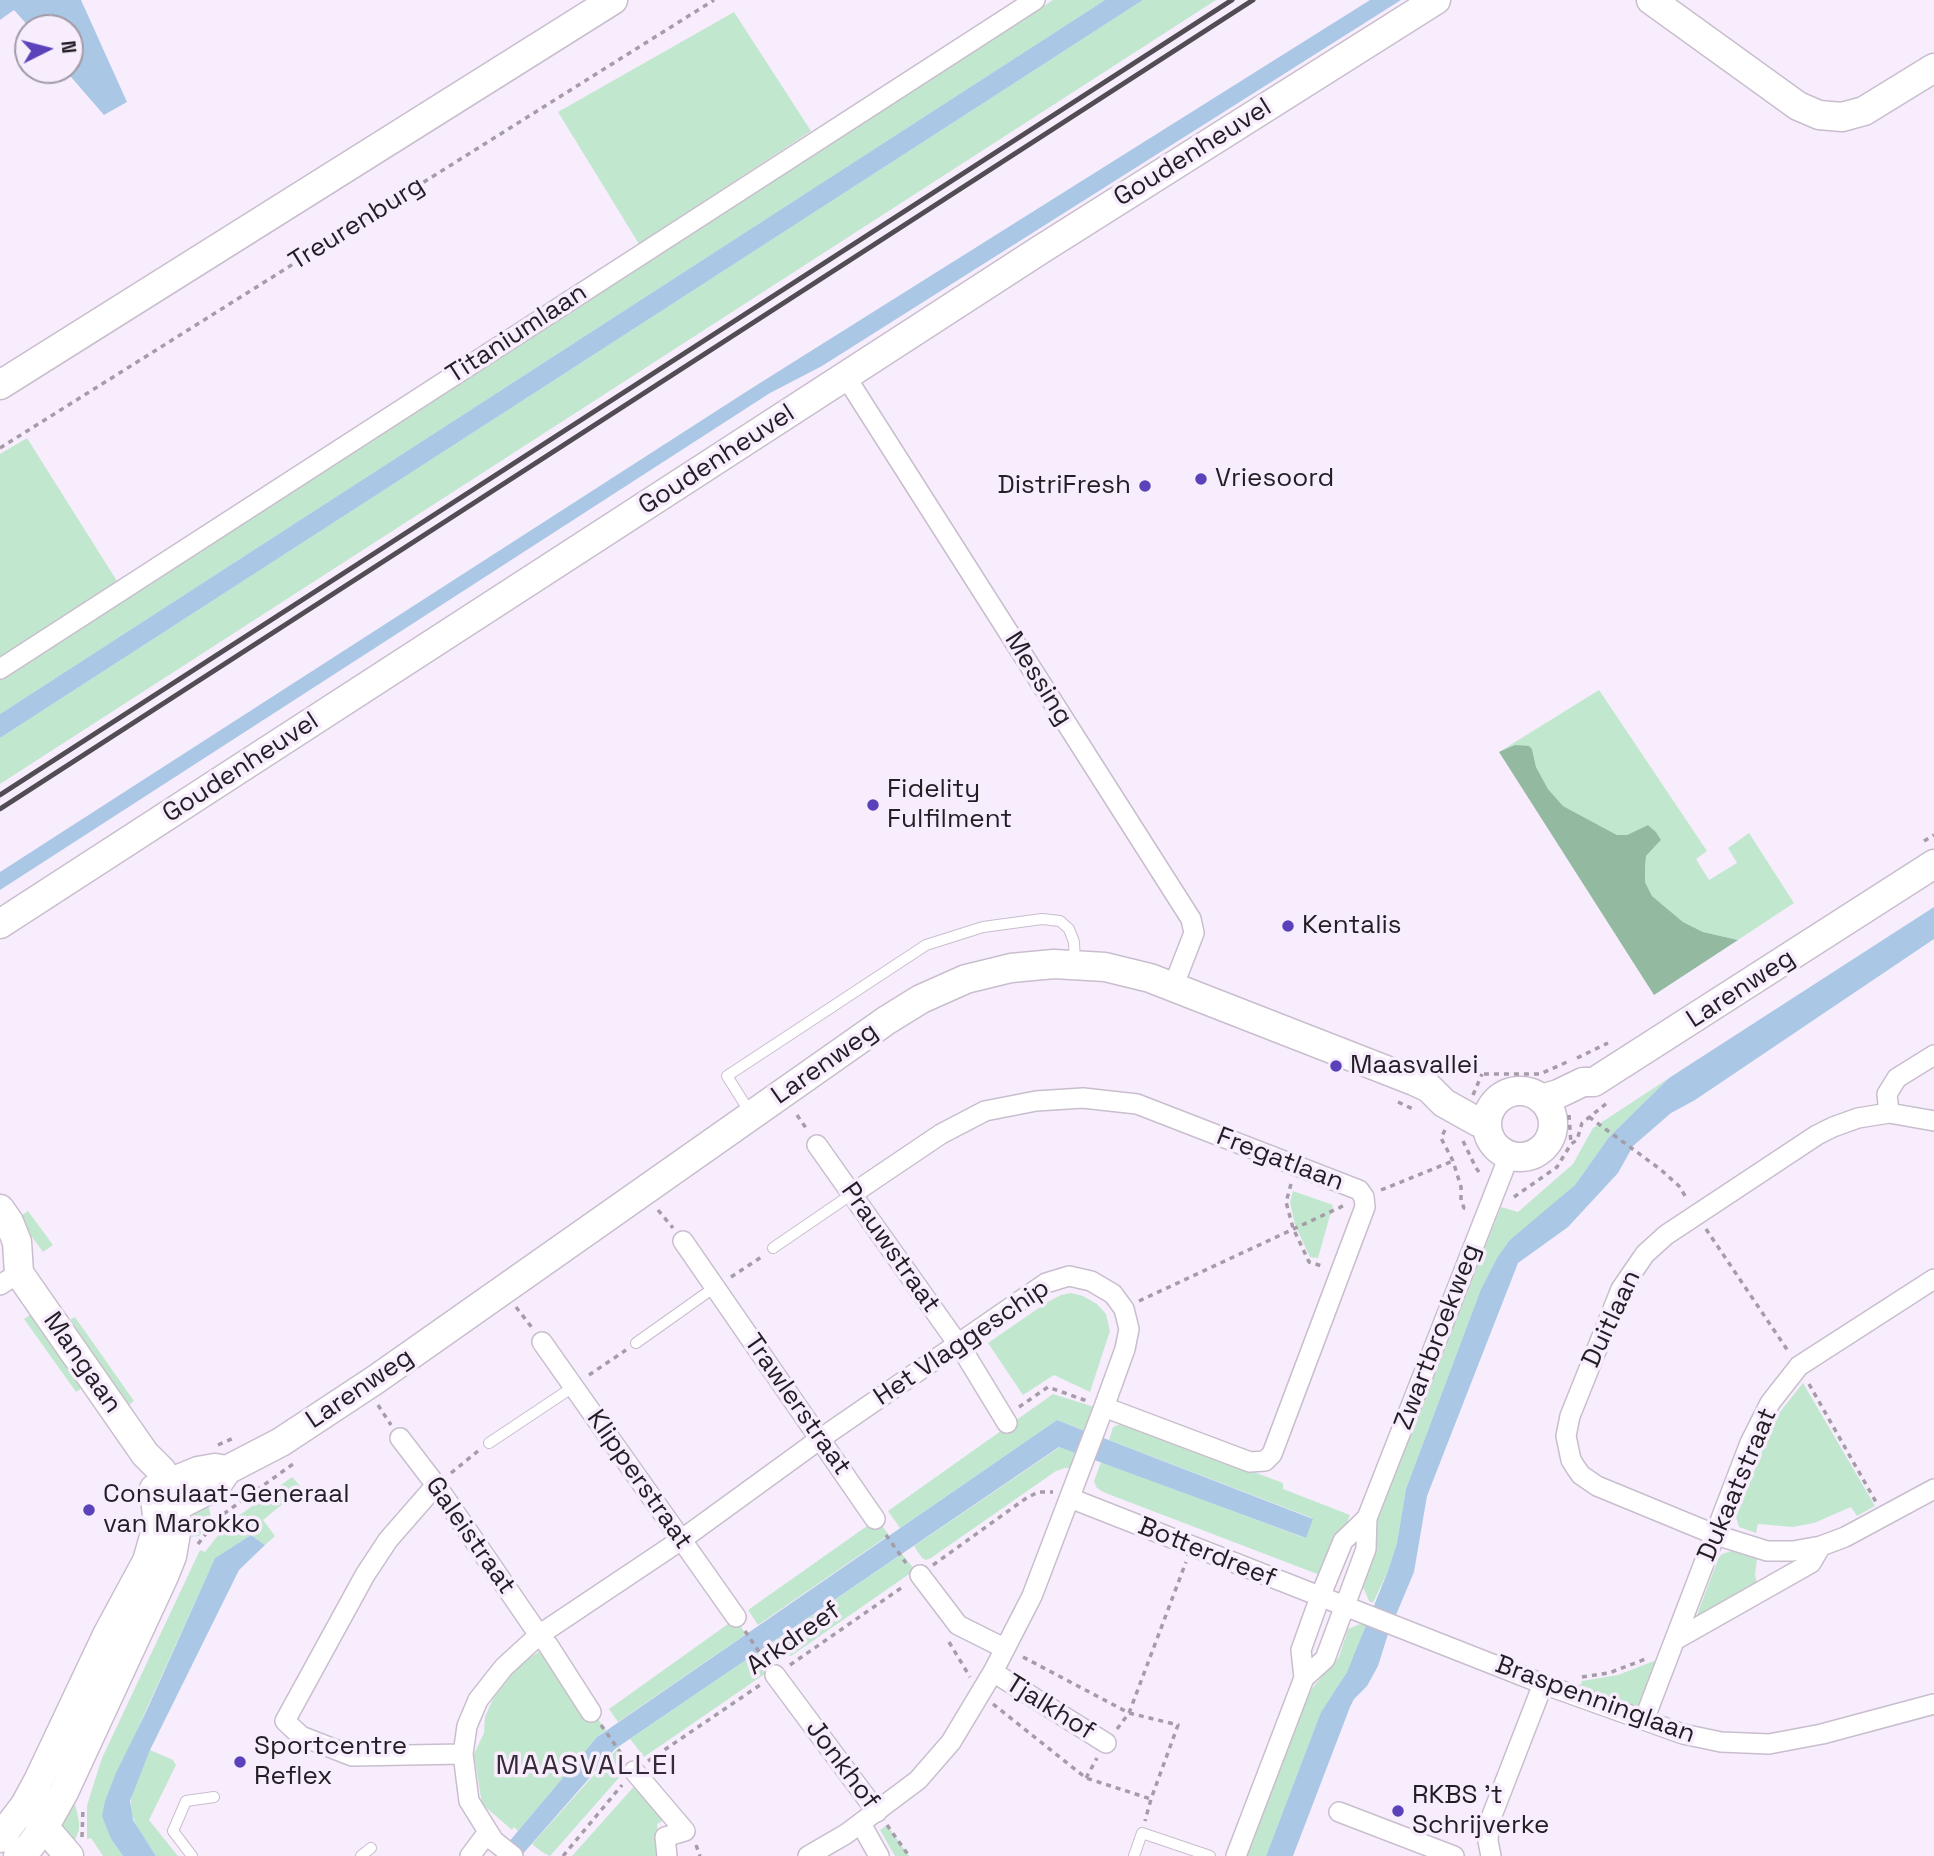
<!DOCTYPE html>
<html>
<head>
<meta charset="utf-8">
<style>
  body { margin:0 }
  #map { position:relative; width:1934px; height:1856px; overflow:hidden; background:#f8edfd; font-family:"Space Grotesk",sans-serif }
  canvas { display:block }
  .north { position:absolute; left:14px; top:14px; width:70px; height:70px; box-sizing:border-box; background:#f8edfd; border:2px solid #a29aa6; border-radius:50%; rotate:84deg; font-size:19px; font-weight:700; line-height:28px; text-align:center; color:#221e24 }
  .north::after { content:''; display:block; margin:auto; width:24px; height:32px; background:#5c42ba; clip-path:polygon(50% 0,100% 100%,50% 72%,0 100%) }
</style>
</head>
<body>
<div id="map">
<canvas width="1934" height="1856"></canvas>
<div class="north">N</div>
</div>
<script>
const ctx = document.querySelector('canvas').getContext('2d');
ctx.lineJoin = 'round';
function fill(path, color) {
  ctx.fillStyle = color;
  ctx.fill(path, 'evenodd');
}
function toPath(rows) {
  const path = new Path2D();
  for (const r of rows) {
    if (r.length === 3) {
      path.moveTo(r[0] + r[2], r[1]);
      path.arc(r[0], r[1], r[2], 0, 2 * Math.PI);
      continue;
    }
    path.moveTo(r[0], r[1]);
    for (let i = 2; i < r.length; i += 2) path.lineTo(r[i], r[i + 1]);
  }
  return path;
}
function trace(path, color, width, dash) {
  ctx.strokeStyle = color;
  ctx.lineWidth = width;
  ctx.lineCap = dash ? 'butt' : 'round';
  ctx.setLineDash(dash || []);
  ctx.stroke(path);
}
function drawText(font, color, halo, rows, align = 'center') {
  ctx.font = font + ' "Space Grotesk",sans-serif';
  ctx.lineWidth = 7;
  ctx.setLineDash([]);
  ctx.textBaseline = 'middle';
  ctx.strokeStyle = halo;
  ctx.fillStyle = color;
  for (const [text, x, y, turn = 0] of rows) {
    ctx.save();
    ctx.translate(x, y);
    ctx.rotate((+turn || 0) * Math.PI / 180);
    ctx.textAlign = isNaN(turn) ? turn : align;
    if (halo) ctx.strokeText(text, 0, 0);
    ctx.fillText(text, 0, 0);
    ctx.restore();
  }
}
const green = toPath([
  [1053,0,1105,0,0,714,0,680],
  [1143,0,1216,0,0,784,0,738],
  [734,12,811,131,639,244,558,112],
  [27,438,117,581,0,657,0,454],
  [1599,690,1707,851,1696,859,1709,880,1737,863,1728,848,1749,833,1794,903,1738,940,1703,932,1683,922,1652,896,1645,882,1645,868,1646,856,1661,840,1656,832,1648,825,1627,835,1617,835,1563,806,1548,789,1536,767,1532,749,1499,752],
  [1669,1078,1609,1137,1575,1185,1497,1258,1481,1289,1406,1489,1397,1543,1388,1571,1373,1603,1369,1601,1363,1587,1378,1518,1501,1207,1518,1212,1573,1164,1593,1128],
  [1293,1191,1333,1205,1318,1258,1310,1257,1295,1225,1290,1202],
  [28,1211,53,1245,43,1252,18,1218],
  [1071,1293,1083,1296,1097,1304,1106,1314,1110,1331,1090,1392,1054,1375,1023,1395,988,1343,1046,1303,1061,1295],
  [34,1312,85,1386,76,1392,24,1319],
  [75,1317,134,1401,126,1407,66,1322],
  [1803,1383,1875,1506,1857,1516,1851,1507,1814,1523,1793,1527,1758,1524,1756,1533,1739,1527,1736,1517,1772,1426,1779,1413],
  [1053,1394,1101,1409,1092,1433,1057,1420,900,1528,888,1511],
  [1123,1423,1283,1483,1283,1489,1350,1515,1325,1577,1103,1492,1096,1487,1094,1481,1101,1462,1305,1538,1312,1518,1109,1440,1113,1427],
  [1060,1447,1084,1456,1079,1468,1065,1468,1056,1471,931,1558,926,1560,922,1558,914,1546],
  [292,1477,302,1488,263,1520,275,1536,265,1545,251,1535,215,1558,105,1801,111,1839,123,1856,103,1856,91,1838,87,1839,87,1806,93,1786,102,1758,200,1550,205,1552,226,1525],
  [207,1501,212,1520,199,1536,189,1537,187,1526,191,1517,195,1510],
  [877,1519,889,1535,758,1625,748,1610],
  [1731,1551,1757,1559,1755,1575,1758,1587,1695,1620,1719,1557,1722,1554],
  [902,1554,915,1570,791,1656,777,1652,771,1643],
  [735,1619,746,1634,618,1722,609,1709],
  [1360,1624,1366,1625,1354,1656,1347,1672,1321,1712,1266,1856,1246,1856,1304,1704,1313,1687,1339,1657,1348,1629],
  [543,1649,546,1649,606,1730,597,1737,518,1831,514,1827,512,1830,482,1804,474,1754,484,1733,485,1717,493,1699,519,1665],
  [759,1651,772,1669,644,1757,630,1739],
  [1654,1661,1657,1662,1642,1703,1636,1707,1579,1689,1582,1681,1618,1675],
  [619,1747,625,1760,624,1772,550,1856,542,1852,532,1844],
  [150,1750,173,1760,176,1765,149,1820,178,1856,156,1856,137,1827,130,1811,132,1793],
  [638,1782,666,1819,657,1824,660,1856,572,1856],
  [67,1798,75,1804,79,1821,79,1830,75,1840,68,1844,61,1825],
  [887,1825,909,1856,895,1856,880,1830]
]);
const forest = toPath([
  [1515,745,1529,746,1532,749,1536,767,1548,789,1563,806,1617,835,1627,835,1648,825,1656,832,1661,840,1646,856,1645,868,1645,882,1652,896,1683,922,1703,932,1738,940,1654,995,1499,752]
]);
const water = toPath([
  [0,0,81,0,127,102,104,115,65,70,70,70,70,28,30,28,14,10,0,20],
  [1105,0,1143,0,0,738,0,714],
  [1370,0,1401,0,822,366,770,393,0,890,0,872,752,388],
  [1934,907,1934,939,1695,1100,1671,1113,1633,1146,1618,1173,1568,1227,1518,1263,1427,1496,1414,1572,1388,1634,1378,1666,1367,1686,1354,1699,1350,1707,1293,1856,1266,1856,1321,1712,1347,1672,1388,1571,1397,1543,1406,1489,1481,1289,1497,1258,1510,1240,1575,1185,1609,1137,1669,1078],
  [1057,1420,1313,1519,1306,1538,1059,1447,615,1749,521,1856,497,1856,597,1737],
  [251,1535,265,1545,239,1570,150,1750,130,1801,133,1820,156,1856,123,1856,111,1839,102,1816,105,1801,116,1773,146,1712,215,1558]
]);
const path = toPath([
  [0,448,714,0],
  [1924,841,1934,835],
  [1577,1058,1608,1043],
  [1435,1064,1482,1074,1540,1074,1567,1062],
  [1473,1095,1482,1074],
  [1398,1102,1413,1109],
  [797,1115,808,1131],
  [1569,1115,1571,1144],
  [1589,1117,1660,1169,1679,1186,1687,1199],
  [1445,1130,1441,1138,1453,1161,1461,1187,1461,1200,1464,1208,1467,1209],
  [1463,1141,1476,1168,1482,1176],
  [1291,1184,1286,1202,1293,1228,1309,1262,1322,1266],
  [1381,1190,1453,1161],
  [1514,1197,1557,1167,1571,1144,1577,1140,1582,1123,1607,1103],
  [658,1210,673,1228],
  [1706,1229,1788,1351],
  [731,1277,763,1256],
  [1139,1301,1345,1205],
  [516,1307,533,1329],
  [589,1375,626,1350],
  [1809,1384,1876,1502],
  [378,1405,391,1425],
  [1019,1407,1048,1387,1087,1401],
  [218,1445,236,1437],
  [451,1473,478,1451],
  [886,1535,906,1563],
  [198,1544,218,1518,293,1464],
  [933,1565,1025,1499,1038,1492,1053,1492],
  [745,1631,766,1662],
  [949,1642,970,1677],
  [1023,1657,1129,1713,1178,1725,1151,1799,1145,1821],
  [790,1665,904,1586],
  [1582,1677,1609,1673,1648,1658],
  [993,1704,1086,1778,1151,1799],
  [601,1725,623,1756],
  [1117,1729,1129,1713,1186,1562],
  [648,1761,760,1685],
  [1086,1778,1097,1758],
  [887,1825,909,1856],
  [82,1837,83,1807],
  [696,1845,700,1856],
  [563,1856,622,1785]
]);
const lane = toPath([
  [751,1114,727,1076,926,945,983,927,1042,919,1060,921,1069,929,1074,942,1075,964],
  [773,1248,852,1194],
  [636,1343,715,1287],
  [489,1443,573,1387],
  [192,1856,173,1831,186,1801,214,1797],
  [361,1856,371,1848],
  [1134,1856,1142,1833,1210,1856]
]);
const street = toPath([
  [846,377,1191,919,1194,933,1173,987],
  [0,669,1035,0],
  [1889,1113,1887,1094,1897,1078,1934,1055],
  [1934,1121,1889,1113,1858,1118,1833,1127,1817,1135,1666,1235,1645,1254,1621,1289,1570,1416,1566,1436,1571,1460,1576,1468,1581,1475,1597,1486,1716,1535,1767,1551,1793,1551,1821,1546,1845,1537,1934,1489],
  [817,1145,965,1354,1007,1423],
  [852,1194,941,1134,985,1111,1036,1101,1083,1098,1137,1104,1359,1190,1364,1197,1365,1207,1272,1454,1265,1461,1250,1462,1104,1407],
  [683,1241,875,1519],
  [0,1285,19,1273],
  [542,1342,736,1617],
  [400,1438,436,1485,539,1635,548,1645,591,1712],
  [436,1485,388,1540,365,1575,285,1721,301,1736,352,1756,463,1754],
  [1070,1498,1543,1684,1683,1734,1721,1742,1769,1744,1822,1734,1934,1704],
  [920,1575,958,1625,1004,1648],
  [1675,1640,1811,1563,1821,1546],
  [993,1672,1106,1743],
  [775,1675,877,1812],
  [1304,1678,1301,1650,1320,1597,1343,1541,1367,1518],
  [1644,1720,1750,1443,1770,1403,1799,1366,1934,1279],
  [634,1771,685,1831,665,1837,667,1856],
  [1339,1812,1454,1856],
  [861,1824,879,1856],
  [470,1856,488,1832],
  [513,1856,494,1841,469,1801,463,1754,467,1726,478,1700,504,1667,539,1635,681,1540,820,1439,1046,1283,1069,1276,1091,1281,1113,1294,1124,1309,1129,1329,1125,1349,1104,1407,1032,1596,993,1672,951,1742,918,1780,846,1834,808,1856],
  [1236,1856,1304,1678,1325,1659,1366,1549,1367,1518,1509,1156],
  [1491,1856,1488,1841,1489,1823,1543,1684]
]);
const secondary = toPath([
  [1651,0,1798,106,1819,115,1842,117,1864,111,1934,68],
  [0,385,613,0],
  [0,924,1040,250,1436,0],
  [1520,1124,33],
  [1541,1099,1558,1094,1583,1082,1594,1082,1934,864],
  [0,1209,9,1222,17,1242,19,1273,145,1454,162,1471,173,1495,177,1527,172,1556,164,1576,64,1792,45,1826,30,1846,18,1856],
  [154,1489,198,1471,215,1468,227,1470],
  [158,1508,175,1507,206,1491,219,1482,227,1470,281,1442,375,1380,887,1020,921,999,966,979,1011,968,1054,964,1105,967,1150,978,1414,1081,1429,1088,1444,1103,1478,1122,1487,1125],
  [32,1813,69,1856],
  [0,1838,25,1805,38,1781,107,1635,147,1561,158,1523,154,1490]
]);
const rail = toPath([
  [0,795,1232,0],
  [0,809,1253,0]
]);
const markers = [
  [1201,479,7,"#5c42ba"],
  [1145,486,7,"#5c42ba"],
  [873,805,7,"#5c42ba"],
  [1288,926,7,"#5c42ba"],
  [1336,1066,7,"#5c42ba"],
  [89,1510,7,"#5c42ba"],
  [240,1762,7,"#5c42ba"],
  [1398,1811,7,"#5c42ba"]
];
const streetNames = [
  ["Goudenheuvel",1193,153,-32],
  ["Treurenburg",357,224,-32],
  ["Titaniumlaan",517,334,-33],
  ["Goudenheuvel",717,460,-33],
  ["Messing",1038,679,58],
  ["Goudenheuvel",241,768,-33],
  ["Larenweg",1741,989,-33],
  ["Larenweg",825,1064,-35],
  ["Fregatlaan",1280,1160,21],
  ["Prauwstraat",890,1248,55],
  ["Duitlaan",1612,1319,-65],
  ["Zwartbroekweg",1438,1337,-69],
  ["Het Vlaggeschip",962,1343,-34],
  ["Mangaan",82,1363,55],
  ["Larenweg",360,1389,-34],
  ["Trawlerstraat",797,1405,55],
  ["Klipperstraat",639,1480,55],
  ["Dukaatstraat",1738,1485,-67],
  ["Galeistraat",470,1536,55],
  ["Botterdreef",1207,1553,22],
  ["Arkdreef",794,1639,-35],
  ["Braspenninglaan",1595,1700,20],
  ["Tjalkhof",1050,1708,32],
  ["Jonkhof",842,1765,53]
];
const poiNames = [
  ["Vriesoord",1215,479],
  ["DistriFresh",1131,486,"right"],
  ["Fidelity",887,790],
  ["Fulfilment",887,820],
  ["Kentalis",1302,926],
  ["Maasvallei",1350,1066],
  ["Consulaat-Generaal",103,1495],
  ["van Marokko",103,1525],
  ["Sportcentre",254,1747],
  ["Reflex",254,1777],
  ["RKBS 't",1412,1796],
  ["Schrijverke",1412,1826]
];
const neighbourhoodNames = [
  ["MAASVALLEI",587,1766]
];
fill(green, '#c2e7cf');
fill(forest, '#94b9a1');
fill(water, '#aac8e5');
trace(lane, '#c9becd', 12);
trace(street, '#c9becd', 22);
trace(secondary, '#c9becd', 31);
trace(path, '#a59ca8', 3.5, [5, 5]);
trace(lane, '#fff', 10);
trace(street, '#fff', 19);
trace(secondary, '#fff', 28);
trace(rail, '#524c55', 5);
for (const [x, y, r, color] of markers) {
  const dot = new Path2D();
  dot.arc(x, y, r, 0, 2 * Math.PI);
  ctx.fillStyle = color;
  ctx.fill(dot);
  trace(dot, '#f8edfd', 2.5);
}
drawText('26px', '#221e24', '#f8edfd', streetNames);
drawText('26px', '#221e24', '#f8edfd', poiNames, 'left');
ctx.letterSpacing = '2px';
drawText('28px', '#352c38', '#f8edfd', neighbourhoodNames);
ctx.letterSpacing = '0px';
</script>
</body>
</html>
